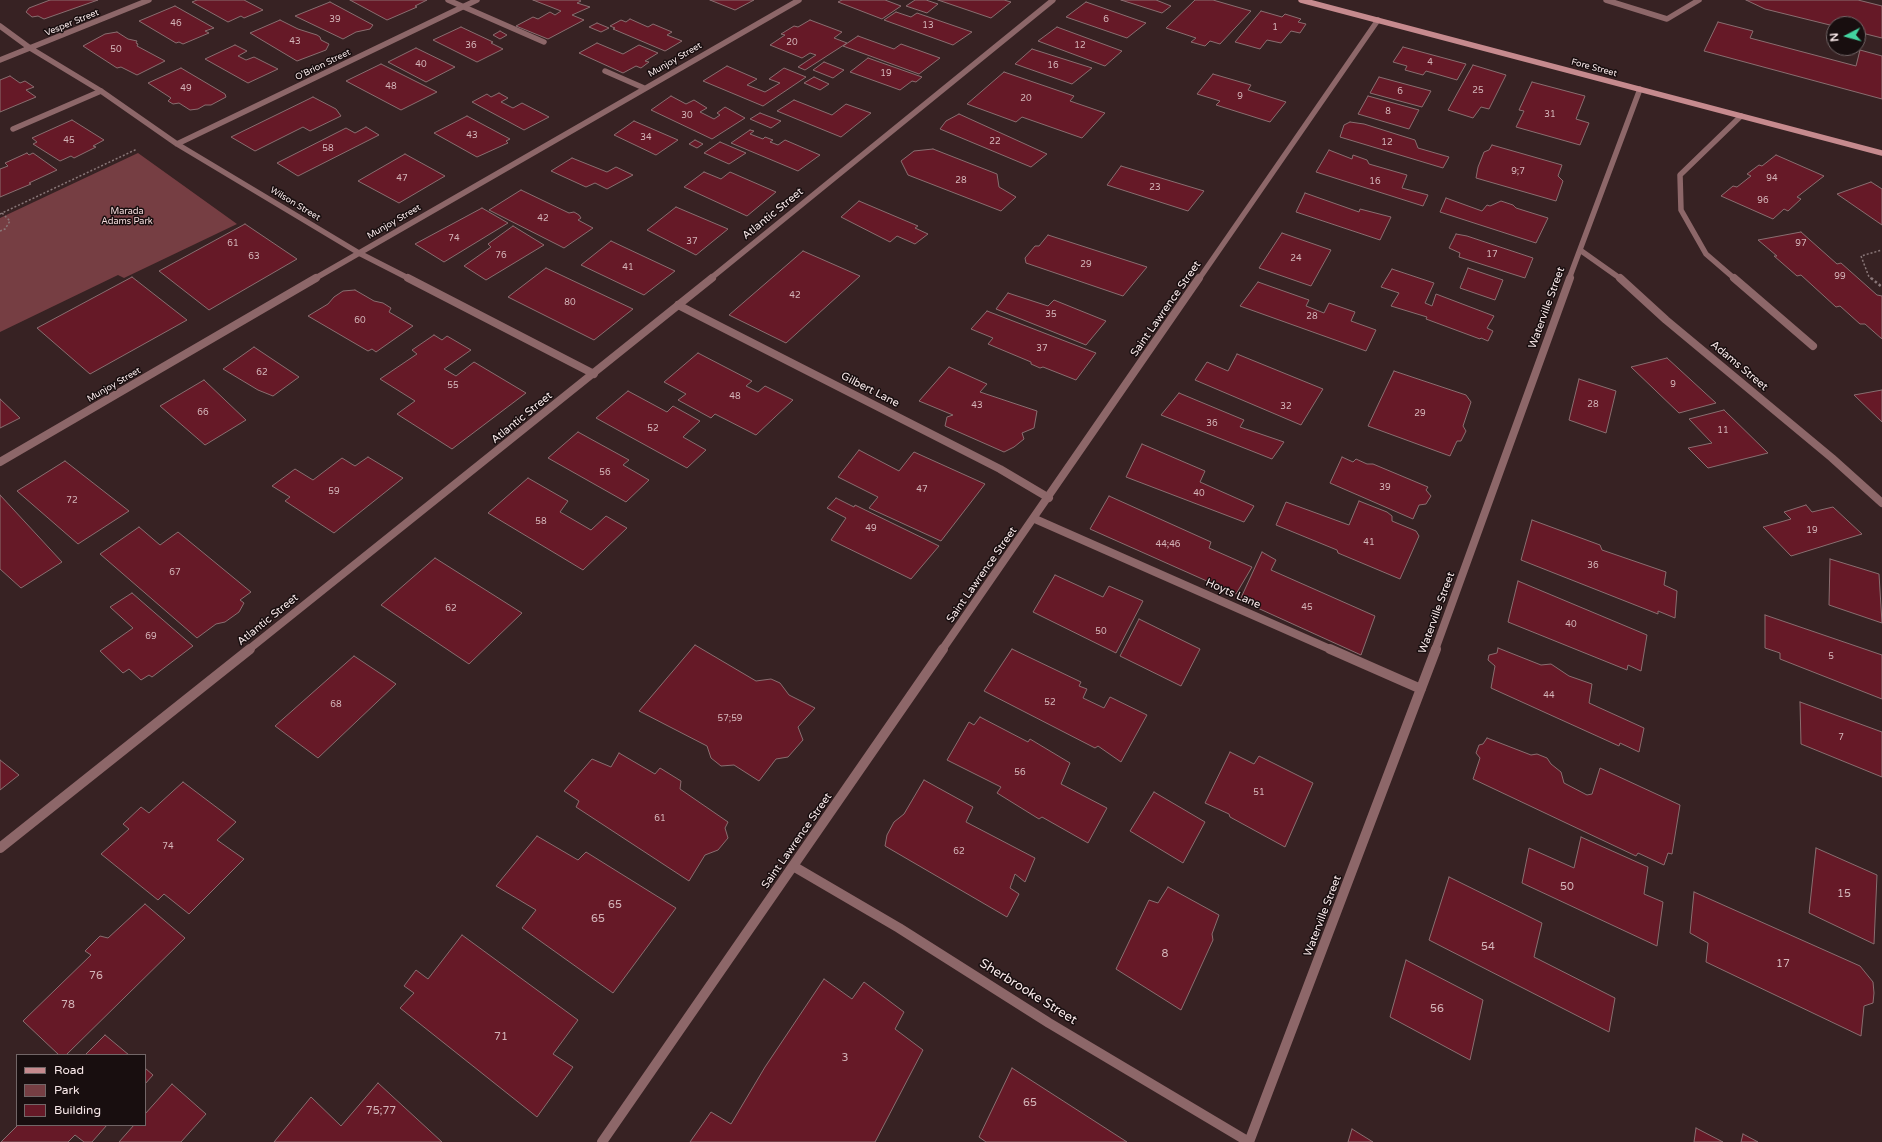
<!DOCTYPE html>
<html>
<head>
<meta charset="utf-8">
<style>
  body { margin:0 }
  #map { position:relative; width:1882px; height:1142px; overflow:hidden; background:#372223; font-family:"Varela Round",sans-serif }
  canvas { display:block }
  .legend { position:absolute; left:16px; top:1054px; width:130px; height:72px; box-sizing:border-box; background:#180e0f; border:1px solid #726667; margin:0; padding:5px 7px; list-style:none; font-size:12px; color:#f9e9ea }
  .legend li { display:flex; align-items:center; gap:8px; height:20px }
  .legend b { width:20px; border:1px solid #726667 }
  .north { position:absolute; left:1826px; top:16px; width:40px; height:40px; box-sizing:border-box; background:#180e0f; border:1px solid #726667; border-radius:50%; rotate:264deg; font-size:11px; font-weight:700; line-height:16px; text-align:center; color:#f9e9ea }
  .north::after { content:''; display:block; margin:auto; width:14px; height:18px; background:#43d4a0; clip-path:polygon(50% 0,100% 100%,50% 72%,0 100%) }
</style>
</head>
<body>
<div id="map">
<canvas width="1882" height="1142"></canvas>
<ul class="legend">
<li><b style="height:5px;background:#c68a8e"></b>Road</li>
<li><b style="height:11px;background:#763e43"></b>Park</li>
<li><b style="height:11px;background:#661927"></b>Building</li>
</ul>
<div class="north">N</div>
</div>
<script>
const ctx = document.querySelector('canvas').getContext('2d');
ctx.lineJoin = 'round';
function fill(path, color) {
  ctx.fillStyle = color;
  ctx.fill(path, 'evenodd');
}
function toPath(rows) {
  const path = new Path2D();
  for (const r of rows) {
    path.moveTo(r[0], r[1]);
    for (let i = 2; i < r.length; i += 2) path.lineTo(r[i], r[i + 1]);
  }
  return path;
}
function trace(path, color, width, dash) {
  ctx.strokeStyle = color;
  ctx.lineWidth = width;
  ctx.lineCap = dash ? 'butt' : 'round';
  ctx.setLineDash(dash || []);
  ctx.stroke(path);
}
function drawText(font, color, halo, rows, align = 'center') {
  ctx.font = font + ' "Varela Round",sans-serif';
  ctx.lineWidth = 3;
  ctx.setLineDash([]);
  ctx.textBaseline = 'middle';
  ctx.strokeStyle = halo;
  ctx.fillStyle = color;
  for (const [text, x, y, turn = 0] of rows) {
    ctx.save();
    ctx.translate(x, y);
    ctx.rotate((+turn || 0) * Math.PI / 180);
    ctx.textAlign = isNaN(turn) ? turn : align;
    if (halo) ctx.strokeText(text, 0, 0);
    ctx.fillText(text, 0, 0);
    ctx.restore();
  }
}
const green = toPath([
  [138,153,237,224,124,278,118,275,0,332,0,218]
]);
const building = toPath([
  [50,0,98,0,44,19,38,16,32,17,26,12,29,8,50,0],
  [197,0,244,0,263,10,244,18,241,16,228,22,192,2,197,0],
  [350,0,427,0,415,6,417,7,387,20,350,0],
  [533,0,579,0,581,1,577,3,590,7,572,15,584,20,548,39,516,26,533,17,538,19,550,12,555,15,561,11,533,0],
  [710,0,754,0,735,10,710,0],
  [842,0,885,0,901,6,882,19,838,2,842,0],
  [915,0,926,0,938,4,927,13,906,6,915,0],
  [938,0,1004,0,1011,2,991,18,938,0],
  [1121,0,1156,0,1171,6,1162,13,1121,0],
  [1195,0,1213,0,1251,11,1220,44,1210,41,1205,46,1191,42,1196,38,1166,28,1195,0],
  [1746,0,1858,0,1882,6,1882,38,1858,32,1858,24,1834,24,1834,26,1765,9,1746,0],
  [330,2,373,25,370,29,356,32,343,39,295,16,330,2],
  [1086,2,1146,23,1127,38,1066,17,1086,2],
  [175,6,214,28,205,31,209,33,183,44,179,42,176,43,139,21,175,6],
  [1261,11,1282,17,1285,14,1301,19,1298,22,1306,24,1300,33,1291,31,1281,43,1267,40,1260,49,1235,42,1261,11],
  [896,12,911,17,917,13,972,32,953,45,884,20,896,12],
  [630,19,648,27,653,24,672,32,667,35,682,41,665,51,613,29,615,28,610,26,621,20,626,22,630,19],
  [280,20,298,29,317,35,320,37,321,40,329,44,326,50,297,61,250,33,280,20],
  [810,20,842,32,834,38,847,43,805,70,798,67,816,55,810,53,802,58,770,45,785,35,781,34,794,26,798,27,810,20],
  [1718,22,1753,31,1750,38,1856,66,1860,50,1882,56,1882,99,1704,51,1718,22],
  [597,23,609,28,601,32,589,27,597,23],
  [461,27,493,42,491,43,503,49,477,62,433,40,461,27],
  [1057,27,1122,51,1105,66,1038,41,1057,27],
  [500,31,507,35,500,39,493,35,500,31],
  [117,32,128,39,137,41,136,43,138,44,137,46,165,61,137,75,121,67,117,68,83,46,105,34,117,32],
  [858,36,894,49,901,44,940,58,919,74,843,46,858,36],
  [597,43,623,54,639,45,658,53,645,61,649,62,641,68,636,66,623,73,579,53,597,43],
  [235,45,247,51,238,56,246,60,254,57,278,69,248,83,205,59,235,45],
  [1403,47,1466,64,1457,80,1426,71,1423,75,1405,70,1407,66,1393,62,1403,47],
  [416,48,455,67,426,82,388,62,416,48],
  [1032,49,1092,68,1072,84,1015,64,1032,49],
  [868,58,922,77,916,82,912,81,900,90,850,72,868,58],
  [824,62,844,70,833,78,813,70,824,62],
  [381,64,437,92,401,110,346,81,381,64],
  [1473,65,1506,75,1489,109,1481,107,1473,118,1448,110,1473,65],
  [727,66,757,79,747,85,765,92,780,83,769,79,784,68,806,77,763,106,703,81,727,66],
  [181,68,225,94,226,97,211,105,205,105,198,109,190,110,179,103,173,104,168,101,171,98,148,83,181,68],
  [1004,72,1074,96,1070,101,1105,113,1082,138,1022,117,1016,122,967,104,1004,72],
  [1213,74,1251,85,1248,90,1286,102,1270,122,1216,105,1220,101,1197,94,1213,74],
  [10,76,20,83,25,81,34,87,26,90,36,97,0,112,0,80,10,76],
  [814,77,829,84,820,90,804,83,814,77],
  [1379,77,1431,91,1422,107,1370,93,1379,77],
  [1532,82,1585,96,1576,119,1589,123,1580,145,1516,127,1524,111,1519,110,1532,82],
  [499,93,508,98,501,102,513,108,522,103,549,117,524,130,472,102,487,94,491,97,499,93],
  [671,96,686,104,694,100,707,108,700,112,714,119,720,115,717,113,725,107,745,118,712,139,651,110,671,96],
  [1368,96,1419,110,1409,129,1358,114,1368,96],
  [313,97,336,109,341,116,310,131,303,127,255,151,231,137,313,97],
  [794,100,832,115,846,104,871,113,841,137,777,111,794,100],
  [760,113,781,121,771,128,750,119,760,113],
  [959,114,1047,154,1031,167,940,129,946,121,959,114],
  [467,116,510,139,506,141,508,143,477,157,434,133,467,116],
  [72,120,104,140,93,146,96,147,74,158,71,156,60,161,33,144,37,142,32,138,72,120],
  [634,121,678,140,656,155,614,135,634,121],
  [1350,122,1364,124,1415,140,1418,148,1449,157,1443,168,1340,137,1344,125,1350,122],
  [366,127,379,135,298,176,277,163,346,128,355,133,366,127],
  [750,130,754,131,750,134,763,139,765,137,773,140,770,142,778,145,785,140,820,155,798,171,731,143,750,130],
  [695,140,703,144,697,148,689,144,695,140],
  [720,142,746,153,729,164,704,153,720,142],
  [1492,145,1562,165,1558,176,1563,181,1556,201,1476,178,1478,167,1484,152,1489,150,1492,145],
  [933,149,997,174,999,187,1016,197,1001,211,908,175,901,161,914,151,933,149],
  [1329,150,1352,159,1353,155,1367,160,1369,164,1407,175,1402,188,1428,195,1423,206,1316,172,1329,150],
  [27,153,29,155,33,153,57,170,29,183,31,184,0,197,0,169,8,166,5,163,27,153],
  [405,154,445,176,399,203,358,181,405,154],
  [1776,155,1824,176,1797,197,1801,199,1788,211,1784,209,1773,219,1721,196,1733,186,1737,187,1751,176,1747,174,1759,165,1762,166,1776,155],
  [572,158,607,172,616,167,633,175,607,189,595,183,586,187,551,171,572,158],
  [1121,166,1204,191,1188,211,1107,185,1121,166],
  [704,172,721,179,730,172,776,192,747,216,684,187,704,172],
  [1871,182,1882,189,1882,225,1837,194,1871,182],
  [521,190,569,213,574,212,579,215,581,218,578,220,593,228,564,248,489,210,521,190],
  [1305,193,1359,212,1360,209,1391,217,1380,240,1296,212,1305,193],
  [1446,198,1482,211,1487,205,1490,206,1501,201,1513,205,1516,208,1548,218,1536,243,1440,212,1446,198],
  [859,201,918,226,915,228,928,234,915,244,897,236,890,242,841,217,859,201],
  [676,207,728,229,696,255,647,230,676,207],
  [482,208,508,223,444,262,415,244,482,208],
  [245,224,297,259,209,310,159,271,245,224],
  [513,226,544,245,486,280,464,266,491,247,488,244,513,226],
  [1801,232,1837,264,1841,263,1877,295,1882,296,1882,339,1865,324,1860,324,1840,306,1836,307,1801,275,1797,276,1774,256,1777,256,1758,240,1801,232],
  [1282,233,1331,250,1311,286,1259,268,1282,233],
  [1456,234,1467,236,1533,258,1525,278,1459,257,1460,253,1449,248,1456,234],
  [1048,235,1147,267,1123,296,1026,263,1025,258,1035,246,1039,246,1048,235],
  [611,241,675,271,644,295,581,265,611,241],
  [803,251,860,276,786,343,729,315,803,251],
  [546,268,633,309,594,340,508,297,546,268],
  [1468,268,1503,280,1495,300,1460,288,1468,268],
  [1392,269,1434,283,1425,303,1432,306,1436,294,1494,316,1487,328,1493,331,1488,341,1481,338,1480,339,1426,319,1427,317,1391,306,1399,293,1381,287,1392,269],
  [132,277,187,320,90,374,37,328,132,277],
  [1258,282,1309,300,1306,306,1324,313,1329,303,1355,312,1351,321,1376,330,1366,351,1240,306,1258,282],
  [355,290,374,301,383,303,391,308,389,312,413,326,376,352,372,349,368,351,308,316,328,304,334,297,343,291,355,290],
  [1008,293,1048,306,1054,300,1106,321,1086,345,996,309,1008,293],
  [987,311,1096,353,1076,380,1043,367,1040,368,1031,364,1031,362,988,344,993,338,971,329,987,311],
  [434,335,442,340,447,336,471,350,444,369,456,376,474,362,526,393,452,449,397,414,415,401,380,379,417,354,412,350,434,335],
  [254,347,299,377,273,396,258,390,223,369,254,347],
  [698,353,752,381,746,386,758,392,765,386,793,400,756,435,715,414,711,418,678,400,686,394,664,382,698,353],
  [1237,354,1323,389,1301,425,1195,380,1207,362,1228,371,1237,354],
  [1667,358,1716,403,1679,413,1631,367,1667,358],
  [949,367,987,384,980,392,1037,411,1034,428,1022,433,1024,439,1014,447,1004,452,945,426,947,417,953,415,919,401,949,367],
  [1394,371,1466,395,1471,402,1463,426,1466,431,1461,441,1457,441,1450,456,1368,426,1394,371],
  [1579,379,1616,391,1606,433,1569,420,1579,379],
  [204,380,246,420,205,445,160,406,204,380],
  [1882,390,1882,422,1854,395,1882,390],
  [628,391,667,412,673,406,700,421,683,437,706,450,687,468,596,418,628,391],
  [1179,393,1244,420,1240,427,1284,442,1272,459,1161,415,1179,393],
  [0,399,20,418,0,428,0,399],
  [1724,410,1768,453,1708,468,1688,448,1712,443,1689,419,1724,410],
  [578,432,629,460,623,465,649,480,626,502,548,458,578,432],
  [1142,444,1205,471,1200,482,1254,506,1244,522,1126,477,1142,444],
  [859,450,899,471,914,452,985,484,941,541,869,508,878,497,838,477,859,450],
  [368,457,403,478,334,533,285,501,290,497,272,486,295,469,313,480,342,458,355,466,368,457],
  [1342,457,1353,462,1356,459,1367,464,1373,464,1428,487,1426,490,1431,496,1426,504,1419,505,1413,519,1330,483,1342,457],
  [65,461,129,511,78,544,17,491,65,461],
  [528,478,568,501,560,512,591,530,606,516,627,528,583,570,488,513,528,478],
  [0,495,62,562,21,588,0,569,0,495],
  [1109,496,1211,542,1209,548,1252,567,1236,594,1090,529,1109,496],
  [836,498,854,507,855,505,939,546,911,579,831,540,846,518,827,508,836,498],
  [1359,501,1387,512,1392,516,1392,521,1416,531,1419,536,1400,579,1338,553,1337,550,1276,525,1286,502,1349,525,1359,501],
  [1806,505,1812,512,1833,507,1862,534,1791,556,1763,527,1791,519,1784,512,1806,505],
  [1532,520,1600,545,1602,550,1666,572,1664,585,1677,591,1675,618,1658,611,1658,614,1521,560,1532,520],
  [139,527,160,545,178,532,251,592,240,600,244,603,239,612,225,622,216,624,197,638,100,554,139,527],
  [1262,552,1276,560,1271,570,1375,616,1361,655,1240,600,1262,552],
  [435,558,522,613,469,664,381,605,435,558],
  [1830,559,1879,574,1882,623,1829,605,1830,559],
  [1055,575,1103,597,1109,586,1143,601,1116,653,1033,612,1055,575],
  [1518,581,1647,635,1641,671,1628,665,1627,670,1508,622,1518,581],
  [132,593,193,646,152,677,149,675,141,680,129,669,123,673,100,651,133,628,110,607,132,593],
  [1765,615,1882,655,1882,699,1780,659,1780,653,1765,648,1765,615],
  [1139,619,1200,649,1181,686,1120,656,1139,619],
  [695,645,756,681,771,679,780,683,789,695,815,708,798,727,803,740,788,757,776,759,759,781,734,765,721,766,711,758,707,746,639,711,695,645],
  [1498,648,1541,665,1551,664,1569,676,1592,684,1589,703,1644,728,1639,752,1620,743,1619,746,1491,688,1495,666,1488,660,1489,655,1497,653,1498,648],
  [1012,649,1081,682,1079,686,1087,689,1083,698,1104,708,1110,697,1147,715,1121,762,1098,746,1095,748,984,691,1012,649],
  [354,656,396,684,318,758,275,726,354,656],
  [1800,702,1882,732,1882,777,1801,744,1800,702],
  [980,717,1028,742,1030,739,1070,763,1061,784,1107,808,1088,843,1042,817,1039,819,997,793,1001,787,947,760,969,722,974,725,980,717],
  [1487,738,1531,755,1537,754,1547,758,1551,764,1561,772,1564,783,1587,795,1592,794,1600,768,1680,805,1672,854,1668,853,1664,865,1638,853,1636,856,1473,779,1480,758,1476,753,1479,745,1483,744,1487,738],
  [1230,752,1254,764,1259,756,1313,783,1285,847,1230,817,1229,814,1205,803,1230,752],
  [619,753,655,774,660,768,681,781,680,789,728,822,725,828,728,838,718,850,705,855,689,881,576,807,579,801,564,791,592,759,611,767,619,753],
  [0,760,19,775,0,790,0,760],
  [924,780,973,807,966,822,1035,858,1025,882,1015,874,1010,888,1019,894,1007,917,885,846,887,835,894,822,904,814,924,780],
  [183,782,236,822,217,840,244,859,189,914,164,894,158,900,101,854,129,829,123,824,141,807,149,813,183,782],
  [1154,792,1205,822,1183,863,1130,831,1154,792],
  [537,836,578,860,586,852,676,908,613,993,522,928,536,910,496,886,537,836],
  [1581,837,1648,867,1644,894,1663,902,1657,946,1522,883,1529,848,1574,868,1581,837],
  [1816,848,1877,875,1874,944,1809,913,1816,848],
  [1449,877,1542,923,1534,957,1615,998,1609,1032,1429,940,1449,877],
  [1168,887,1219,915,1212,934,1213,940,1181,1010,1116,969,1149,900,1158,903,1168,887],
  [1694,892,1860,966,1873,982,1874,993,1873,1003,1864,1006,1861,1036,1706,962,1708,943,1690,933,1694,892],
  [145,904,185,938,66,1055,59,1055,23,1021,91,955,85,951,100,936,108,938,145,904],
  [462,935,578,1020,553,1054,573,1067,537,1117,400,1008,414,993,404,986,416,970,428,979,462,935],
  [1406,960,1483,1000,1470,1060,1390,1017,1406,960],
  [824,979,852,999,864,982,904,1012,895,1029,923,1050,875,1142,690,1142,711,1112,731,1124,765,1067,824,979],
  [105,1035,129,1055,85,1055,105,1035],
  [145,1068,153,1075,145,1084,145,1068],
  [1012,1068,1127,1142,986,1142,979,1137,1012,1068],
  [378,1083,442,1142,274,1142,311,1097,341,1126,378,1083],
  [172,1084,206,1114,181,1142,119,1142,134,1125,145,1125,145,1114,172,1084],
  [18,1125,107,1125,92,1142,84,1142,75,1135,68,1142,1,1142,18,1125],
  [1696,1128,1723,1142,1694,1142,1696,1128],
  [1352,1129,1373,1142,1348,1142,1352,1129],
  [1743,1134,1758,1142,1741,1142,1743,1134]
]);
const pathFar1 = toPath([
  [0,214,137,149],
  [0,231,5,229,10,221,2,213],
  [1872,279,1869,277,1861,256,1882,250]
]);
const path = toPath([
  [1871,278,1882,287]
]);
const laneFar1 = toPath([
  [448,0,544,42],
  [1606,0,1667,19,1699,0],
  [13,129,101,91],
  [1735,279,1706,254,1681,210,1680,175,1741,116]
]);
const lane = toPath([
  [1734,278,1813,346],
  [678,305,1000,469,1049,498]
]);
const streetFar2 = toPath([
  [0,26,30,48,101,91,177,144,359,253,410,279],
  [0,60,149,0],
  [605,71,644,88],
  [177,144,477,0],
  [1580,250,1621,279],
  [314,279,799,0],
  [710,279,1053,0],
  [1199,279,1378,20],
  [1569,279,1640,89]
]);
const streetFar1 = toPath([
  [408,278,594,374],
  [1620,278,1666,320,1832,458,1882,503],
  [0,462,316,278],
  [1035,519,1332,650],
  [248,650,712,278],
  [942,650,1199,278],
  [1435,650,1570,278]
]);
const street = toPath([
  [1330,649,1421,689],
  [0,848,250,649],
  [793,866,899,928,1049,1023,1249,1142],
  [602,1142,943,649],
  [1249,1142,1436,649]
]);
const secondary = toPath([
  [1301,0,1882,153]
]);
const numberNames = [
  ["39",335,20],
  ["6",1106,20],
  ["46",176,24],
  ["13",928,26],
  ["1",1275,28],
  ["43",295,42],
  ["20",792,43],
  ["36",471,46],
  ["12",1080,46],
  ["50",116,50],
  ["4",1430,63],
  ["40",421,65],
  ["16",1053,66],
  ["19",886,74],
  ["48",391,87],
  ["49",186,89],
  ["25",1478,91],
  ["6",1400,92],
  ["9",1240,97],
  ["20",1026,99],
  ["8",1388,112],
  ["31",1550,115],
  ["30",687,116],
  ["43",472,136],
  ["34",646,138],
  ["45",69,141],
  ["22",995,142],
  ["12",1387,143],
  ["58",328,149],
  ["9;7",1518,172],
  ["47",402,179],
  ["94",1772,179],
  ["28",961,181],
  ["16",1375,182],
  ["23",1155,188],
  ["96",1763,201],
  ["42",543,219],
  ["74",454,239],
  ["37",692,242],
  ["61",233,244],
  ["97",1801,244],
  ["17",1492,255],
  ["76",501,256],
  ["63",254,257],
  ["24",1296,259],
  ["29",1086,265],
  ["41",628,268],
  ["99",1840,277],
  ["42",795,296],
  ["80",570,303],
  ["35",1051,315],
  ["28",1312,317],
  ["60",360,321],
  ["37",1042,349],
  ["62",262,373],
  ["9",1673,385],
  ["55",453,386],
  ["48",735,397],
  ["28",1593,405],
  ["43",977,406],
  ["32",1286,407],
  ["66",203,413],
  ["29",1420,414],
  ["36",1212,424],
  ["52",653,429],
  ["11",1723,431],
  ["56",605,473],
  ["39",1385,488],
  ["47",922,490],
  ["59",334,492],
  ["40",1199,494],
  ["72",72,501],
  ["58",541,522],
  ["49",871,529],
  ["19",1812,531],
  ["41",1369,543],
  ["44;46",1168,545],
  ["36",1593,566],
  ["67",175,573],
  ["45",1307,608],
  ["62",451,609],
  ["40",1571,625],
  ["50",1101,632],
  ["69",151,637],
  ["5",1831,657],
  ["44",1549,696],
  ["52",1050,703],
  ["68",336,705],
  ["57;59",730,719],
  ["7",1841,738],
  ["56",1020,773],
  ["51",1259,793],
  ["61",660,819],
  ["74",168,847],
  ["62",959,852]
];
const farStreetnames = [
  ["Vesper Street",72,23,-22],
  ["Munjoy Street",675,60,-30],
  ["O'Brion Street",323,65,-26],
  ["Fore Street",1594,68,15],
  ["Wilson Street",295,204,31],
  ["Munjoy Street",394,222,-30],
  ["Munjoy Street",114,385,-30]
];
const farParknames = [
  ["Marada",127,212],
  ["Adams Park",127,222]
];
const streetNames = [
  ["Atlantic Street",773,214,-39],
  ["Waterville Street",1547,308,-70],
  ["Saint Lawrence Street",1166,309,-55],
  ["Adams Street",1739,366,40],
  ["Gilbert Lane",870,390,27],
  ["Atlantic Street",522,418,-39],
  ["Saint Lawrence Street",982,575,-55],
  ["Hoyts Lane",1233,594,24],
  ["Waterville Street",1437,613,-70],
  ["Atlantic Street",268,620,-39],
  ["Saint Lawrence Street",797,841,-55],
  ["Waterville Street",1323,916,-69]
];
const nearNumbernames = [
  ["50",1567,887],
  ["15",1844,894],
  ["65",615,905],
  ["65",598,919],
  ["54",1488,947],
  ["8",1165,954],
  ["17",1783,964],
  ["76",96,976],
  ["78",68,1005],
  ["56",1437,1009],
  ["71",501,1037],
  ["3",845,1058],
  ["65",1030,1103],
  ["75;77",381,1111]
];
const nearStreetnames = [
  ["Sherbrooke Street",1028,992,32]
];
fill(green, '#763e43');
fill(building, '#661927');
trace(building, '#896e70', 1);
trace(pathFar1, '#897778', 1.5, [2, 2]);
trace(path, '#897778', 2.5, [2.5, 2.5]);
trace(laneFar1, '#8d6769', 5.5);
trace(lane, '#8d6769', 8);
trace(streetFar2, '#8d6769', 5.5);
trace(streetFar1, '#8d6769', 8);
trace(street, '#8d6769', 10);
trace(secondary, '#c68a8e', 5.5);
drawText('9px', '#d4b5b9', null, numberNames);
drawText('9px', '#f9e9ea', '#180e0f', farStreetnames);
drawText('9px', '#f5dcdd', '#180e0f', farParknames);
drawText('11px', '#f9e9ea', '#180e0f', streetNames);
drawText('11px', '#d4b5b9', null, nearNumbernames);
drawText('13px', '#f9e9ea', '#180e0f', nearStreetnames);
</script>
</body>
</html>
